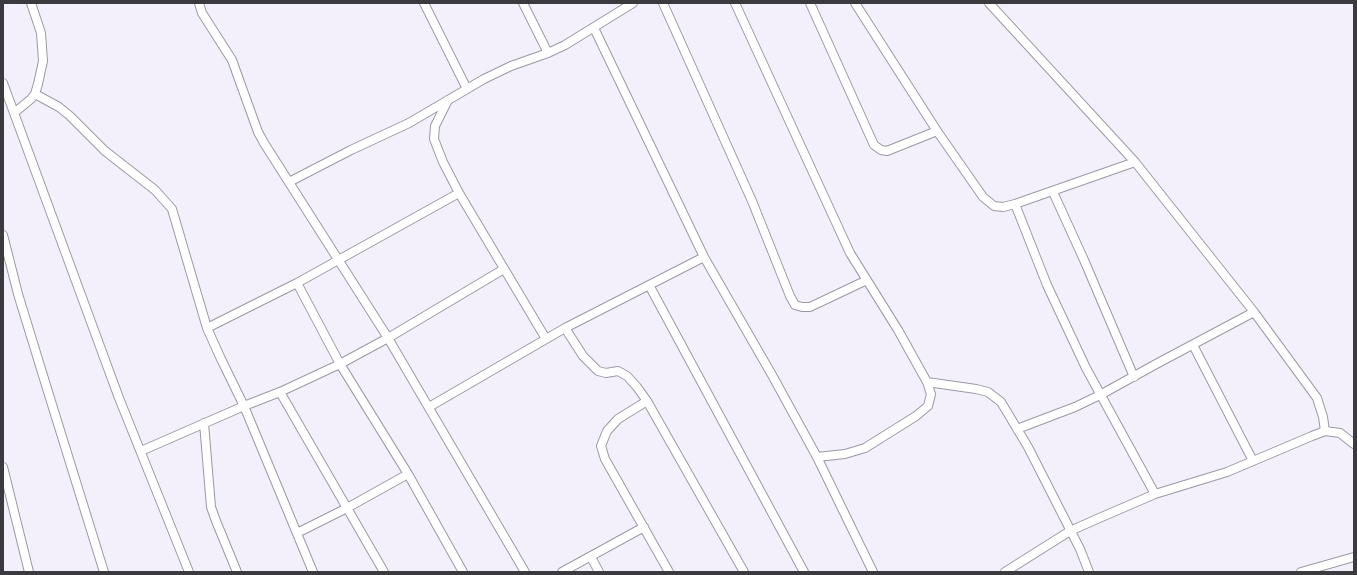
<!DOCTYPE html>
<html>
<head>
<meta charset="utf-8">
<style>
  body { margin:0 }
  #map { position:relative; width:1357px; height:575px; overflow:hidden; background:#f3f0fc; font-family:"Alegreya Sans",sans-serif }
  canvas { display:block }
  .frame { position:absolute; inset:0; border:4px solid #3b3a3f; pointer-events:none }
</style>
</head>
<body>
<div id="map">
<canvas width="1357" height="575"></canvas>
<div class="frame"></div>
</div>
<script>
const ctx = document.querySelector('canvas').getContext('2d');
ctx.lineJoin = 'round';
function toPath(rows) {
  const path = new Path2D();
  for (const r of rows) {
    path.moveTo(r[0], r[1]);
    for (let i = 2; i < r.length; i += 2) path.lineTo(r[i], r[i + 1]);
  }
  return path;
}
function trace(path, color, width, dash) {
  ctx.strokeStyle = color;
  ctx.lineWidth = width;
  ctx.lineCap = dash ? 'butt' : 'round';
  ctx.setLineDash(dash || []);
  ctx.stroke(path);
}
const minor = toPath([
  [199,3,202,13,232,60,258,132,264,143,388,338,525,572],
  [424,3,467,89],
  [523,3,548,53],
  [663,3,752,201,790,296,795,305,802,307,810,307,867,280],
  [735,3,850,253,898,330,927,382,931,394,928,406,916,416,865,448,845,454,817,457],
  [810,3,874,145,881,150,887,151,937,131],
  [855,3,937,131,983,197,994,206,1003,207,1015,204,1135,162],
  [989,3,1135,162,1254,312,1317,398,1323,417,1325,431],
  [594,28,704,257,772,375,817,457,873,572],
  [3,83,119,398,189,572],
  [35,94,59,107,70,116,105,151,155,190,172,209,207,328,221,359,244,406,313,572],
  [448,100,435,126,434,139,443,162,459,193],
  [14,113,31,99,35,94,38,84,43,61,41,33,31,3],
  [289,182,351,150,409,123,484,79,511,66,548,53,565,45,633,3],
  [1053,192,1084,260,1134,377],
  [1015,204,1047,285,1086,368,1155,494],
  [3,235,18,294,45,382,104,572],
  [297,283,340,364,408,474,463,572],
  [649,285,804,572],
  [207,328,297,283,459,193,546,339],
  [565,328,583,356,598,371,606,373,618,371,627,376,637,387,647,401,744,572],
  [1193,345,1253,461],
  [927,382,976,389,988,392,1001,402,1028,447,1080,549,1089,572],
  [280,392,384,572],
  [647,401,618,419,607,431,601,446,605,459,669,572],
  [429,407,565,328,704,257],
  [204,423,211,507,216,521,237,572],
  [1017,429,1075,407,1100,395,1158,363,1254,312],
  [141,451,244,406,280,392,340,364,388,338,504,269],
  [3,467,29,572],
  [297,533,347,508,408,474],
  [591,557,599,572],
  [562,572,644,527],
  [1005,572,1070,531,1097,519,1155,494,1227,472,1312,436,1325,431,1340,433,1354,444],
  [1301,572,1354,557]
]);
trace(minor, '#9b99a4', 10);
trace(minor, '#fff', 8);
</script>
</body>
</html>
